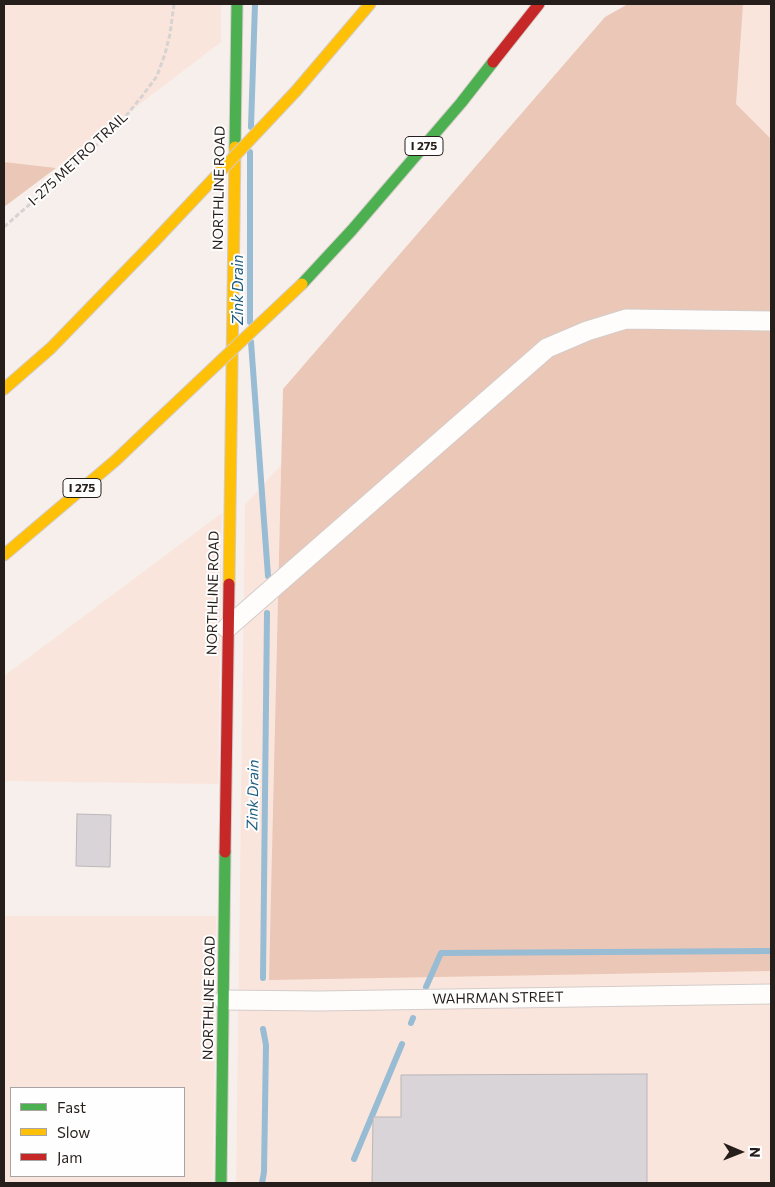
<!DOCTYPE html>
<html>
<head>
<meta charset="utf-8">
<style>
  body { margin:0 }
  #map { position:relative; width:775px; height:1187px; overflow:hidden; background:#f7efec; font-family:Commissioner,sans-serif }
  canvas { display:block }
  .frame { position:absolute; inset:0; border:5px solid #261e1a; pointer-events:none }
  .legend { position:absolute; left:10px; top:1087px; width:175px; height:90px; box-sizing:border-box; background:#fefefe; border:1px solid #a8a4a3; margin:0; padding:6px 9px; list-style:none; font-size:15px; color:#261e1a }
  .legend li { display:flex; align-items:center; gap:10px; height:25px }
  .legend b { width:25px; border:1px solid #a8a4a3 }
  .north { position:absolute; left:715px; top:1127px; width:50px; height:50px; -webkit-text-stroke:4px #fefefe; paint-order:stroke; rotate:91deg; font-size:14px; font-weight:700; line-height:20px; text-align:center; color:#261e1a }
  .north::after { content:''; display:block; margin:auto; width:18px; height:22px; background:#261e1a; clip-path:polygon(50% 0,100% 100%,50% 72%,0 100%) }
</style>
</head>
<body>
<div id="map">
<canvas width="775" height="1187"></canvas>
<div class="frame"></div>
<ul class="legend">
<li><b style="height:6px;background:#4caf50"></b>Fast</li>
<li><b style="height:6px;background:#ffc107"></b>Slow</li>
<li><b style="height:6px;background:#c62828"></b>Jam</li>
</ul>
<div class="north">N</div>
</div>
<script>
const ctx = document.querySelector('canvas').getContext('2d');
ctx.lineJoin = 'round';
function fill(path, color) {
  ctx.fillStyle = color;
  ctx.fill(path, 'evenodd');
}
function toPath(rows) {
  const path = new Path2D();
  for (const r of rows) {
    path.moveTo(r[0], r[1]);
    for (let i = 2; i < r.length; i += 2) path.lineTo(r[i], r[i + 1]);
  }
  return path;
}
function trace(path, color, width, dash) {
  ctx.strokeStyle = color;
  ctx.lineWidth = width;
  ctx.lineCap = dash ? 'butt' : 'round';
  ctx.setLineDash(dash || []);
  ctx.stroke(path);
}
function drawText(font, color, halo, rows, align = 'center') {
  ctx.font = font + ' Commissioner,sans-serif';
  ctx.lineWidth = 4;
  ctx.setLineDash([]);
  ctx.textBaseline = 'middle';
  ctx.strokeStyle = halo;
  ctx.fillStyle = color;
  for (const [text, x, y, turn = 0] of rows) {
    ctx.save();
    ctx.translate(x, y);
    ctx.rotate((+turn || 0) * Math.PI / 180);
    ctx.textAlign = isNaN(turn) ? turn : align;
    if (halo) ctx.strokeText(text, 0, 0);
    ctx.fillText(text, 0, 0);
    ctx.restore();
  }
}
const built = toPath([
  [4,4,221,4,221,42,56,168,4,162],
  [663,4,771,4,771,1183,236,1183,245,505,315,427],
  [222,513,218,784,4,781,4,676],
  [4,916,216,916,213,1183,4,1183],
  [11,1088,184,1088,184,1176,11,1176]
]);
const forest = toPath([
  [628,4,743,4,736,104,771,139,771,971,269,980,283,389,605,17],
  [4,162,56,168,4,207]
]);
const stream = toPath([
  [251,127,255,4],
  [250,322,250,152],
  [251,342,268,576],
  [263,978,267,613],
  [426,987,441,953,771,951],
  [411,1023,413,1018],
  [354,1159,402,1044],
  [262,1183,264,1172,266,1045,263,1029]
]);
const building = toPath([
  [77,814,111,815,110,867,76,866,77,814],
  [647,1074,647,1183,372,1183,373,1117,401,1117,401,1075,647,1074]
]);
const path = toPath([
  [4,227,117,127,143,95,157,76,165,54,170,34,174,4]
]);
const street = toPath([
  [227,628,547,348,587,331,626,319,771,321],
  [224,1000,320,1001,771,994]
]);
const fast = toPath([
  [235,147,237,4],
  [302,284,352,230,461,103,493,62],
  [221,1183,225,852]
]);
const slow = toPath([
  [296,91,370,4],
  [4,389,51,348,152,244],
  [4,555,116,460,159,419],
  [229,584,235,147]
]);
const jam = toPath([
  [493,62,539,4],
  [225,852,229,584]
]);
const slowBridge = toPath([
  [152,244,296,91],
  [159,419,302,284]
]);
const shields = [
  [424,146,38],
  [82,488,38]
];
const shieldNames = [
  ["I 275",424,146],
  ["I 275",82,488]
];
const streetNames = [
  ["I-275 METRO TRAIL",78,159,-43],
  ["NORTHLINE ROAD",219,188,-89],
  ["NORTHLINE ROAD",213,593,-89],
  ["NORTHLINE ROAD",209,998,-89],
  ["WAHRMAN STREET",498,998,-1]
];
const waterNames = [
  ["Zink Drain",238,290,-90],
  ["Zink Drain",253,795,-89]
];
fill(built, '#fae5dc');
fill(forest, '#eac7b6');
trace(stream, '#98bcd4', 6);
fill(building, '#d9d4d7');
trace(building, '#bcb6b9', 1);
trace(street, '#d4ccc9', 21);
trace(fast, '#d4ccc9', 13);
trace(slow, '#d4ccc9', 13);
trace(jam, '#d4ccc9', 13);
trace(path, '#d6d3d2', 3, [5, 2.5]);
trace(street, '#fefdfc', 19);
trace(fast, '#4caf50', 11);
trace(slow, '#ffc107', 11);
trace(jam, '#c62828', 11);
trace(slowBridge, '#d4ccc9', 13, []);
trace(slowBridge, '#ffc107', 11);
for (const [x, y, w] of shields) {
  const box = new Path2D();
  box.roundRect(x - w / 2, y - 9.5, w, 19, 4);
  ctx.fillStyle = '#fefefe';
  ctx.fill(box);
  trace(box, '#261e1a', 1);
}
drawText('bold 12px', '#261e1a', null, shieldNames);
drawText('14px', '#261e1a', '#fefefe', streetNames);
drawText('italic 15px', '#1d5e82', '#fefefe', waterNames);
</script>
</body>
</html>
